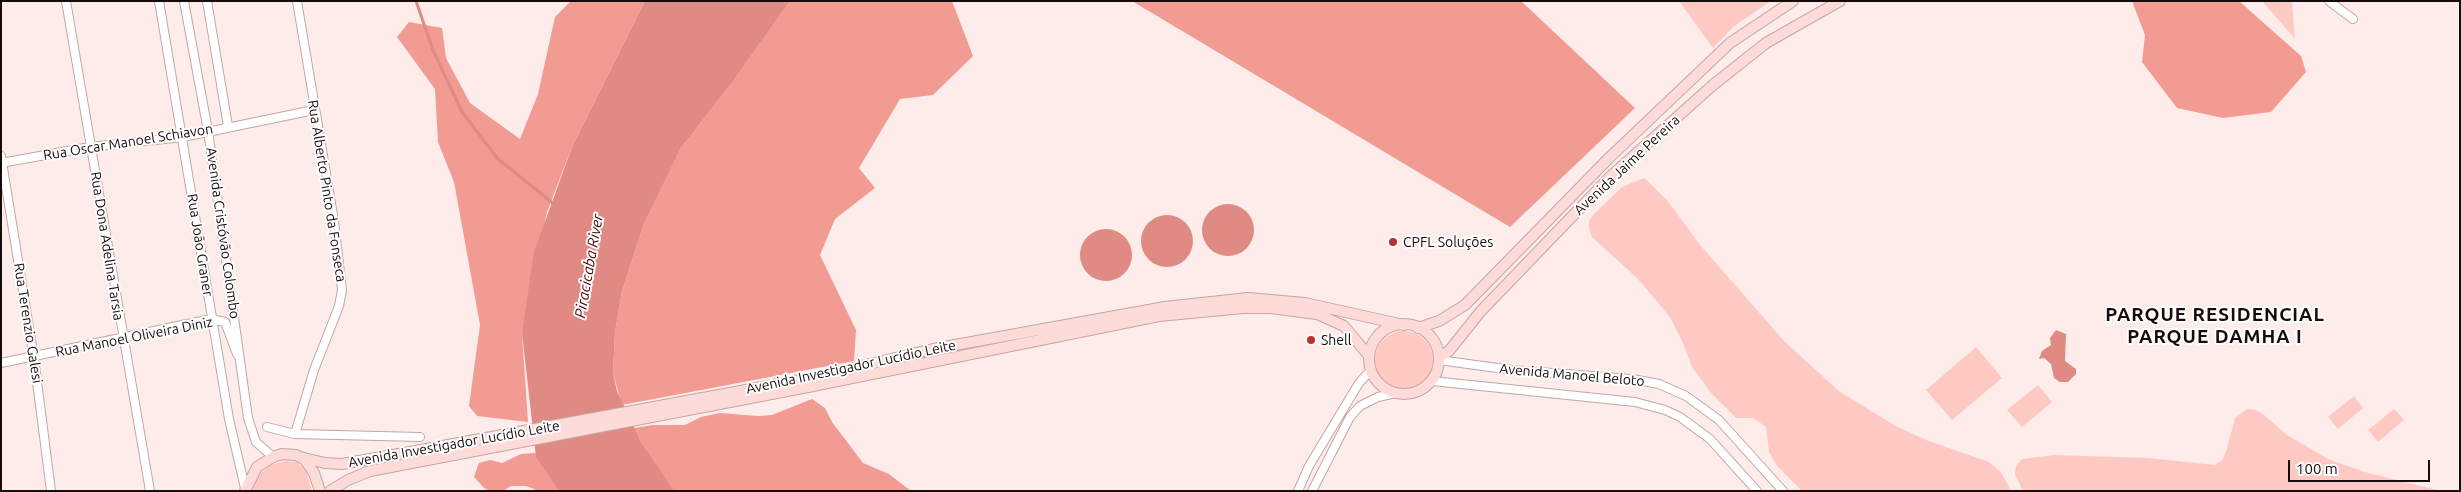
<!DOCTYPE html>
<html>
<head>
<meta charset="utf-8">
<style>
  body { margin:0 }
  #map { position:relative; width:2461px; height:492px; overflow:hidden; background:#feecea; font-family:Ubuntu,sans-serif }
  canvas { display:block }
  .frame { position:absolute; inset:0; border:2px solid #150b0a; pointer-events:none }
  .scale { position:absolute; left:2288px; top:460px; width:142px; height:22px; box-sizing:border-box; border:2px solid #150b0a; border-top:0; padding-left:6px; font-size:15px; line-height:18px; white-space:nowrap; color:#150b0a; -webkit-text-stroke:4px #fefefe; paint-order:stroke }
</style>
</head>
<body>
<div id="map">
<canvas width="2461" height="492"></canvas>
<div class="frame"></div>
<div class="scale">100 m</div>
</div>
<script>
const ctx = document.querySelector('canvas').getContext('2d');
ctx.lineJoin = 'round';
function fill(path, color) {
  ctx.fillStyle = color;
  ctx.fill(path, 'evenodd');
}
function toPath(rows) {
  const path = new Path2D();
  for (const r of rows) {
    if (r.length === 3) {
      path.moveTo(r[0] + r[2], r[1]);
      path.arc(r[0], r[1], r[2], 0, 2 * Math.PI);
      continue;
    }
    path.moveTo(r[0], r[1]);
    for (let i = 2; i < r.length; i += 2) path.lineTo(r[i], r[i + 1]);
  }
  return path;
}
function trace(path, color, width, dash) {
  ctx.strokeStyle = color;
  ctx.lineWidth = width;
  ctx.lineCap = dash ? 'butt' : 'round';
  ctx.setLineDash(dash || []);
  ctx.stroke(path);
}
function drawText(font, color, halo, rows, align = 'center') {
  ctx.font = font + ' Ubuntu,sans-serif';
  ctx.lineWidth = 4;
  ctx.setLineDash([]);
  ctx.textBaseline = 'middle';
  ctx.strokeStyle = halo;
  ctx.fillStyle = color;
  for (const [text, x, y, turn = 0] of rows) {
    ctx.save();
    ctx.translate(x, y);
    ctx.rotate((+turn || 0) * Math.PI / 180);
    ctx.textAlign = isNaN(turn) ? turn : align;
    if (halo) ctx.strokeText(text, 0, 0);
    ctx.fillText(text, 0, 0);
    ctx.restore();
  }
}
const green = toPath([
  [1679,1,1771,1,1733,27,1713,48],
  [2262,1,2292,1,2295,39],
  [1644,178,1667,200,1700,245,1785,342,1840,392,1896,426,1926,440,1989,462,2001,472,2011,491,1802,491,1777,466,1769,452,1766,427,1753,418,1736,418,1712,394,1692,367,1683,343,1671,319,1660,305,1637,278,1592,237,1589,229,1589,221,1594,214,1622,187],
  [1404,360,29],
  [1976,347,2002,378,1952,420,1926,390],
  [2038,385,2052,402,2022,427,2007,410],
  [2354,396,2363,408,2338,429,2328,417],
  [2247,409,2256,410,2263,414,2287,435,2330,460,2365,472,2441,491,2023,491,2015,474,2016,466,2022,459,2054,455,2148,458,2215,465,2222,460,2226,452,2235,418],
  [2394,409,2404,420,2378,442,2368,430],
  [285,461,296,462,306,471,312,491,253,491,253,486,260,474,270,465]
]);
const forest = toPath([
  [571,1,645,1,572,147,547,212,522,333,528,422,477,416,469,406,480,325,454,182,438,142,435,89,397,37,409,22,442,28,446,58,470,103,520,139,538,94,555,17],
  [790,1,952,1,973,56,933,95,900,99,859,168,875,188,835,219,820,255,856,330,854,361,622,405,613,373,615,332,622,291,644,224,681,148,734,80],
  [1132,1,1521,1,1635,108,1510,227],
  [2132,1,2239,1,2301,56,2306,72,2271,112,2223,118,2177,108,2142,62,2145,35],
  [812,399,825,408,832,422,863,463,889,474,911,491,666,491,634,428,653,425,685,425,701,417,720,413,758,416,772,415],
  [535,453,566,491,539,491,526,486,511,486,503,491,490,491,484,488,474,477,479,463,490,460,502,463,521,454]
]);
const water = toPath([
  [645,1,790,1,734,80,681,148,644,224,622,291,615,332,613,373,617,391,642,444,674,491,559,491,536,457,522,333,534,252,572,147],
  [1228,230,26],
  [1167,241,26],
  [1106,255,26],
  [2056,330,2066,334,2065,361,2076,369,2076,374,2068,382,2060,382,2054,378,2051,364,2044,358,2039,359,2042,351,2051,345,2050,338]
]);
const stream = toPath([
  [416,1,433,50,462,112,498,159,554,204]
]);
const minor = toPath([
  [66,1,150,491],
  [159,1,229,419,245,488],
  [184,1,208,131,248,418,256,442,273,457],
  [207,1,228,126],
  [2329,1,2353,19],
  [1,156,34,358,51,491],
  [1,163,90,147,183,137,314,110],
  [1439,360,1512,370,1632,379,1659,384,1686,396,1719,420,1783,491],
  [1,363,211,319,225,322,237,354],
  [1432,381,1635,402,1665,410,1680,417,1710,439,1757,491],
  [267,427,295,434,420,437],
  [295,434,314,370,339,306,342,290,334,221,297,1],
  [1298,491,1309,466,1359,383,1371,370],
  [1312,491,1350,417,1360,406,1378,397,1396,393]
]);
const secondary = toPath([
  [1404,359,35],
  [1418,328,1439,321,1465,305,1610,157,1730,43,1793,1],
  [1439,357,1449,351,1481,311,1611,176,1713,85,1766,43,1840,1],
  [300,457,325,463,342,464,410,452,811,378,933,349,1165,307,1248,298,1305,303,1404,325],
  [245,491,257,467,273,457,282,454,296,455,305,460,314,473,320,491],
  [330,491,348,480,370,471,808,387,1159,316,1243,308,1271,308,1317,314,1344,326,1369,356]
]);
const markers = [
  [1393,242,5,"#bd2e2e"],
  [1311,340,5,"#bd2e2e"]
];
const streetNames = [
  ["Rua Oscar Manoel Schiavon",128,142,-9],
  ["Avenida Jaime Pereira",1627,165,-43],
  ["Rua Alberto Pinto da Fonseca",327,191,81],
  ["Avenida Cristóvão Colombo",223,233,82],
  ["Rua João Graner",200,245,81],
  ["Rua Dona Adelina Tarsia",107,246,81],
  ["Rua Terenzio Galesi",28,323,81],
  ["Rua Manoel Oliveira Diniz",134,337,-11],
  ["Avenida Investigador Lucídio Leite",851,367,-12],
  ["Avenida Manoel Beloto",1572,375,5],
  ["Avenida Investigador Lucídio Leite",454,444,-10]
];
const poiNames = [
  ["CPFL Soluções",1403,242],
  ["Shell",1321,340]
];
const waterNames = [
  ["Piracicaba River",589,266,-80]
];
const districtNames = [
  ["PARQUE RESIDENCIAL",2215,315],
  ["PARQUE DAMHA I",2215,337]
];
fill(green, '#fec9c3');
fill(forest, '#f19b93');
fill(water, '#df8a82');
trace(stream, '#df8a82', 3);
trace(minor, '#c3a6a3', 10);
trace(secondary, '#c3a6a3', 12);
trace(minor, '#fff', 8);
trace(secondary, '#fcdbd8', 10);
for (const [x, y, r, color] of markers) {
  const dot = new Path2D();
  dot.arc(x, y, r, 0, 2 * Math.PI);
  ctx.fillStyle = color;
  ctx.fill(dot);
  trace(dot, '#fefefe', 2);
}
drawText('14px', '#150b0a', '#fefefe', streetNames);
drawText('14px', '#150b0a', '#fefefe', poiNames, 'left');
drawText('italic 15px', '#54070b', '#fefefe', waterNames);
ctx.letterSpacing = '1px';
drawText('bold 19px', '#150b0a', '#fefefe', districtNames);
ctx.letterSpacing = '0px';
</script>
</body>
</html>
